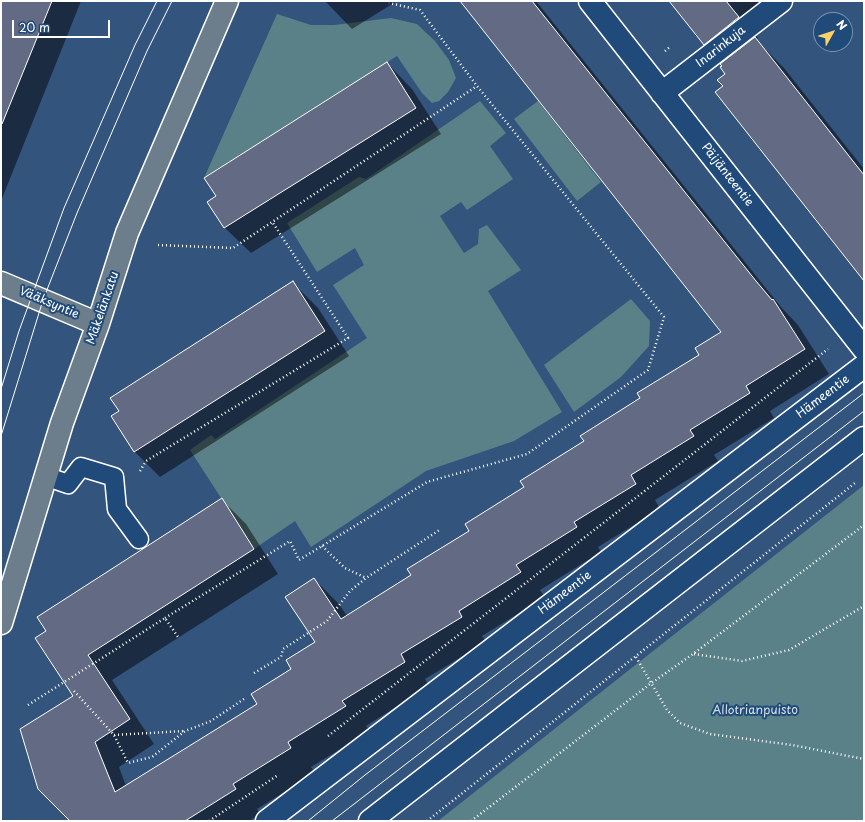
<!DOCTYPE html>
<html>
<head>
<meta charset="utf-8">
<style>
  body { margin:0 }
  #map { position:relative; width:865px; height:822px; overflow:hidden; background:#33547d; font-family:"Playpen Sans",sans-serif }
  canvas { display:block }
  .frame { position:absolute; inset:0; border:2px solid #fff; pointer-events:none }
  .north { position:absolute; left:813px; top:12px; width:40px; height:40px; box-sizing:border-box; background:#1f4a7a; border:1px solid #7992af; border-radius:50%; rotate:51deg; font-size:11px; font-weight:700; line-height:16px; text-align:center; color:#fff }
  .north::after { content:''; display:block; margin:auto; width:14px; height:18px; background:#ffd166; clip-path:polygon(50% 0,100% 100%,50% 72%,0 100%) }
  .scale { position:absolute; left:12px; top:20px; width:98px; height:18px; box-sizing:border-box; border:2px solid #fff; border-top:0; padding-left:5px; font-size:12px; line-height:14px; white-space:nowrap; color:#fff; -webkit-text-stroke:3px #1f4a7a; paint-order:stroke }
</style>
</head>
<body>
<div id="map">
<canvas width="865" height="822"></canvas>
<div class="frame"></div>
<div class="north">N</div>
<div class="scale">20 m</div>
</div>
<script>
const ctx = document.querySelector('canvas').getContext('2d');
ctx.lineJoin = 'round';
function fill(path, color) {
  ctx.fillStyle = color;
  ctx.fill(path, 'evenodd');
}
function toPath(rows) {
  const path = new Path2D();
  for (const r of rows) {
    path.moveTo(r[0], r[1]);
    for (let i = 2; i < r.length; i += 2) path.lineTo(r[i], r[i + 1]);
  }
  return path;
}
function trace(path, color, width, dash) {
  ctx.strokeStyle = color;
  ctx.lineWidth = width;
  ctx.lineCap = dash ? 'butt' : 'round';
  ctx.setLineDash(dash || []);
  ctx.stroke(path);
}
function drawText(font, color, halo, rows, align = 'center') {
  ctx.font = font + ' "Playpen Sans",sans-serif';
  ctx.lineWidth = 4;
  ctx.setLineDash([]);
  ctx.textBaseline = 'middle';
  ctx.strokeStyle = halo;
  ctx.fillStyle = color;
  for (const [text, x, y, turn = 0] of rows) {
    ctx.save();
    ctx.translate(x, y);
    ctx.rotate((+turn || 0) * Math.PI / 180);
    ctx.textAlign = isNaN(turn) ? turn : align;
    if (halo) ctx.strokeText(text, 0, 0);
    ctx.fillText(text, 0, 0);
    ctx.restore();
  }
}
const green = toPath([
  [277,14,311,25,334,25,391,18,417,24,435,41,449,60,456,78,448,92,439,101,432,103,422,93,397,56,204,178],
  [480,101,506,133,490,146,513,179,467,210,461,202,440,216,464,253,478,244,479,229,487,225,521,270,488,291,562,412,514,441,426,471,311,547,295,521,254,549,190,450,211,435,215,439,367,338,333,285,364,265,355,248,317,272,287,223,359,177,366,179],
  [538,101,601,182,577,201,514,119],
  [631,299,650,321,649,346,621,377,574,412,544,365],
  [864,485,864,821,438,821,629,670]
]);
const shadow = toPath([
  [1,1,81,1,1,201],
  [325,1,397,1,352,29],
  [461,1,536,1,781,307,798,325,829,374,770,411,774,418,714,455,718,461,655,500,660,509,598,547,601,552,540,590,545,597,482,636,486,642,425,679,429,686,366,726,370,731,311,767,315,773,257,809,260,814,249,821,69,821,74,697,47,631,222,500,246,524,278,574,112,680,154,744,119,767,126,786,259,704,292,670,317,642,314,579,339,604,347,616,412,576,525,487,701,355,722,332],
  [670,1,785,1,751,28,758,38,756,40,784,68,864,169,864,280,724,86,726,74,724,62,705,44],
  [387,63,412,89,441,134,251,253,225,228,208,202],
  [293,283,318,308,349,356,160,477,135,452,112,416]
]);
const building = toPath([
  [1,1,52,1,2,124,1,124,1,1],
  [460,1,532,1,756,281,772,300,773,299,805,349,746,386,750,393,690,430,694,436,631,475,636,484,574,522,577,527,516,565,521,572,459,611,462,617,401,654,405,662,342,701,346,706,288,742,291,748,233,784,236,789,185,821,67,821,69,820,38,789,20,729,73,696,35,638,46,631,37,617,222,498,254,549,88,655,130,719,95,742,115,792,257,704,251,694,291,669,286,660,315,642,285,597,314,578,341,619,411,575,407,569,469,531,465,524,524,487,520,481,584,441,580,436,640,398,637,393,699,355,695,348,721,332,460,1],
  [669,1,726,1,739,17,704,45,669,1],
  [755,37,864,175,864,281,715,92,723,86,717,80,725,74,720,67,722,66,720,64,755,37],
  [387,62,416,108,224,228,207,202,216,196,204,178,387,62],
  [293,281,325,331,134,452,111,416,119,411,110,398,293,281]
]);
const path = toPath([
  [665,51,671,46],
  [158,245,233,248,477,86],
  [140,471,146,461,348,338,273,223],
  [322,546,345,568,366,578],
  [165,618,290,541,299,560,427,482,527,454,648,370,664,317,477,86,420,10,389,3],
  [694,654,742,661,789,650,864,606],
  [636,657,667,710,680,723,710,734,792,745,864,759],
  [254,673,281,657,283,649,327,621,350,591,366,578,441,529],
  [74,691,114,735,128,763,152,757,185,731,211,721,244,699],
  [28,705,165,618,178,637],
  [114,735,185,731],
  [328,736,828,349],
  [209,821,278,775],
  [427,821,855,483],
  [471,821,650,684,693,654,864,525]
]);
const service = toPath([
  [45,476,68,484,81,467,114,477,117,509,139,539]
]);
const minor = toPath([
  [590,1,864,349],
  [662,93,781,1]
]);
const secondary = toPath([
  [267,821,864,366],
  [370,821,864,438]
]);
const primary = toPath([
  [1,283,98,324],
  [1,623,62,423,98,324,127,233,227,1]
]);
const tram = toPath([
  [1,389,19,331,64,208,135,45,157,1],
  [1,436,43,300,77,213,147,51,172,1],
  [308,821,365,775,864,393],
  [332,821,864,411]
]);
const streetNames = [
  ["Inarinkuja",721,47,-38],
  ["Päijänteentie",727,175,52],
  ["Vääksyntie",49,303,23],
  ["Mäkelänkatu",103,308,-71],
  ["Hämeentie",823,397,-37],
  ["Hämeentie",565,593,-37]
];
const parkNames = [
  ["Allotrianpuisto",755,711]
];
fill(green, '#5a8187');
fill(shadow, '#0007');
fill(building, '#626a84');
trace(building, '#fff', 1);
trace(service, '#fff', 21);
trace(minor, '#fff', 25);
trace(secondary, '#fff', 25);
trace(primary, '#fff', 25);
trace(path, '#fff', 2.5, [1, 3]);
trace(service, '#1f4a7a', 18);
trace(minor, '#1f4a7a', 22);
trace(secondary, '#1f4a7a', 22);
trace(primary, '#6c7d8b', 22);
trace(tram, '#fff', 1);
drawText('12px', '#fff', '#1f4a7a', streetNames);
drawText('12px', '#d6e0e1', '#1f4a7a', parkNames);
</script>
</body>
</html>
